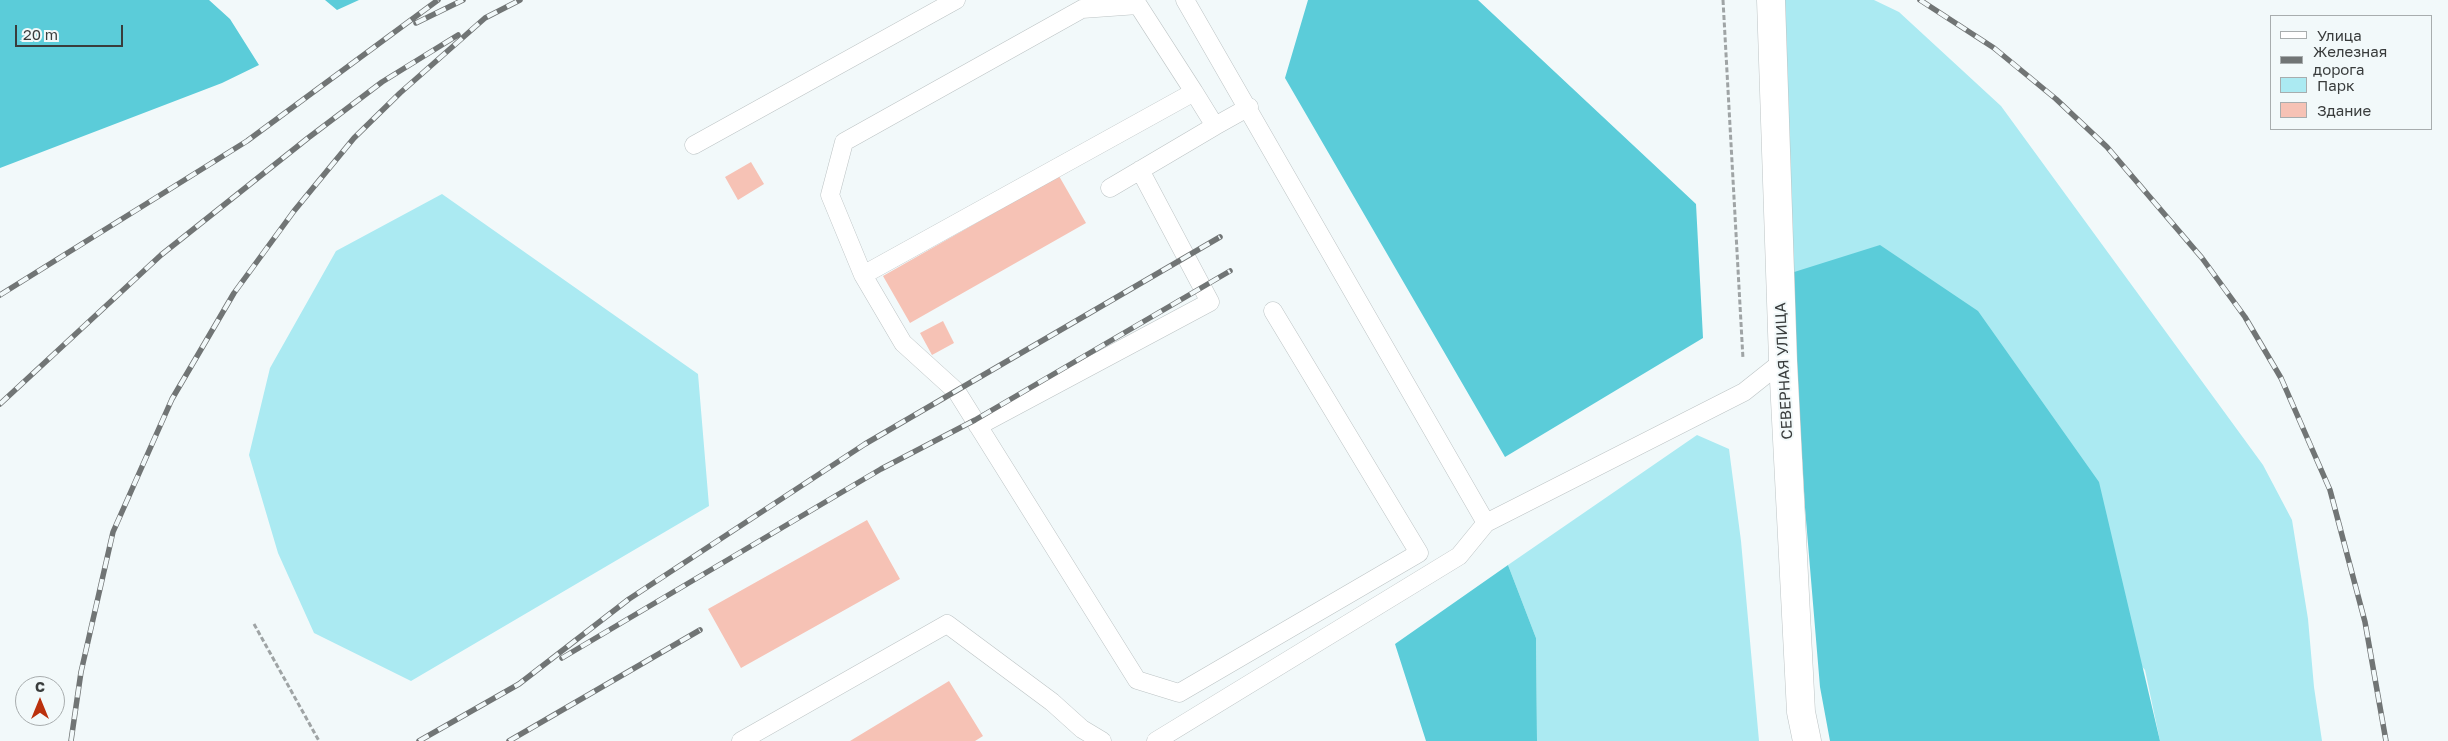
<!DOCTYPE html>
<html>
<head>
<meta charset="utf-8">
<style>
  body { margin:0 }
  #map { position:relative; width:2448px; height:741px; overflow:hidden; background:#f2f9fa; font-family:"Golos Text",sans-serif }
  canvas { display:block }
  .legend { position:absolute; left:2270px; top:15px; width:162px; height:115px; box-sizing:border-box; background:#f2f9fa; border:1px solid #a8adae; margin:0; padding:6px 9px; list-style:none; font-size:15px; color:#393c3c }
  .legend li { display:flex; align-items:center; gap:10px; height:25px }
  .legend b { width:25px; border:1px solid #a8adae }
  .north { position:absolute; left:15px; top:676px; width:50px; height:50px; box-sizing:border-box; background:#f2f9fa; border:1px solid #a8adae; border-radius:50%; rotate:0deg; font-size:14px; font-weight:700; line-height:20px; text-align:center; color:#393c3c }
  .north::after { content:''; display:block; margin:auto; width:18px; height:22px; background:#bb310d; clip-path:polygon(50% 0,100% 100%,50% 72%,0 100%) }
  .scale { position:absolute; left:15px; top:25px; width:108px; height:22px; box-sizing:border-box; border:2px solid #393c3c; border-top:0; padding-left:6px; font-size:15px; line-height:18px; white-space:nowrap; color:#393c3c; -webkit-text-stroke:4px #f2f9fa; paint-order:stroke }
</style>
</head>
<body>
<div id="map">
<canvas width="2448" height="741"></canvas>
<ul class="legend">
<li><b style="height:6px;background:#fff"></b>Улица</li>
<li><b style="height:6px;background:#717575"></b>Железная дорога</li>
<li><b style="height:14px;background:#abeaf2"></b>Парк</li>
<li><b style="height:14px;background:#f6c2b5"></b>Здание</li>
</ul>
<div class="north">С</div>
<div class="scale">20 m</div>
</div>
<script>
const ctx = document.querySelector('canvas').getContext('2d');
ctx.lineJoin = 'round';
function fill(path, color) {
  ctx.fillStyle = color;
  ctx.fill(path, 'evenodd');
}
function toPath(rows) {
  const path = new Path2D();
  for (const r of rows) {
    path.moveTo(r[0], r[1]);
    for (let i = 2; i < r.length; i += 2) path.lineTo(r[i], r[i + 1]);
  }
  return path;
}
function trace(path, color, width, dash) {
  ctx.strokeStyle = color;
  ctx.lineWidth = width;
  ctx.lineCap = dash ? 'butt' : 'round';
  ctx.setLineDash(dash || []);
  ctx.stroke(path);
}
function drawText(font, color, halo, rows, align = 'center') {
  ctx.font = font + ' "Golos Text",sans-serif';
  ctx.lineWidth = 4;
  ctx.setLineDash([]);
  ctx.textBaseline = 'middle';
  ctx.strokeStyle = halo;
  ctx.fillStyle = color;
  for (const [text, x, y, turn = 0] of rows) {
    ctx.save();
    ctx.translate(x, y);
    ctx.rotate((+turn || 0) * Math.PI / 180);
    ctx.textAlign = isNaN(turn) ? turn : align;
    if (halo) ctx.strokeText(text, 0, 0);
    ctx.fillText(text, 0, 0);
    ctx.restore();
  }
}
const green = toPath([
  [1783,0,1874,0,1899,12,2001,106,2263,465,2292,520,2308,619,2314,687,2322,741,2160,741,2145,670,1791,273],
  [442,194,698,374,709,506,411,681,314,633,278,553,249,455,270,368,336,251],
  [1697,435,1729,449,1741,541,1759,741,1537,741,1536,638,1508,565]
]);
const forest = toPath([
  [0,0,209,0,230,19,259,65,222,83,0,168],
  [325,0,359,0,337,10],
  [1308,0,1478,0,1696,204,1703,338,1505,457,1285,78],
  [1880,245,1978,311,2099,482,2160,741,1830,741,1820,687,1805,508,1791,273],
  [1508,565,1536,638,1537,741,1426,741,1395,644]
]);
const building = toPath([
  [751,162,764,184,738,200,725,177],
  [1059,176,1086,223,910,323,883,276],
  [943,321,954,343,932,355,920,333],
  [867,520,900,579,741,668,708,609],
  [949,681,983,736,975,741,850,741]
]);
const path = toPath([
  [1723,0,1743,359],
  [254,624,319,741]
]);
const lane = toPath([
  [1185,0,1486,523],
  [1194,92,1138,5,1082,9,844,142,830,195,863,275,903,343,957,392,1137,680,1179,693,1419,553,1273,311],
  [694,145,956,0],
  [1110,188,1215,126],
  [863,275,1194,92,1215,126,1249,107],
  [978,426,1210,302,1140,170],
  [741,741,947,624,1052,702,1082,729,1102,741],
  [1156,741,1459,556,1486,523,1744,392,1783,361]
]);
const secondary = toPath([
  [1771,0,1783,361,1801,712,1807,741]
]);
const rail = toPath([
  [1920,0,1994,48,2056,99,2107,147,2202,258,2245,317,2281,378,2330,490,2365,622,2386,741],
  [416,23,463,0],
  [0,295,247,141,438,0],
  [0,404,161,255,308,138,382,82,458,35],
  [562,658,881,469,975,420,1230,271],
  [71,741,81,672,113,532,172,399,234,293,294,211,354,138,400,93,485,18,520,0],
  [419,741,519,684,629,599,865,444,1220,237],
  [509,741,700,630]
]);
const streetNames = [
  ["СЕВЕРНАЯ УЛИЦА",1784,371,-93]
];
fill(green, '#abeaf2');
fill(forest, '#5bccd9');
fill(building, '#f6c2b5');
trace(lane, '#bcc3c4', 19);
trace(secondary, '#bcc3c4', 29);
trace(path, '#9fa4a5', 3, [5, 2.5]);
trace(lane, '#fff', 18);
trace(secondary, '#fff', 28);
trace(rail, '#717575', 5.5);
trace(rail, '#f2f9fa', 4, [11]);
drawText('15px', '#393c3c', '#f2f9fa', streetNames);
</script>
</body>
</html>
